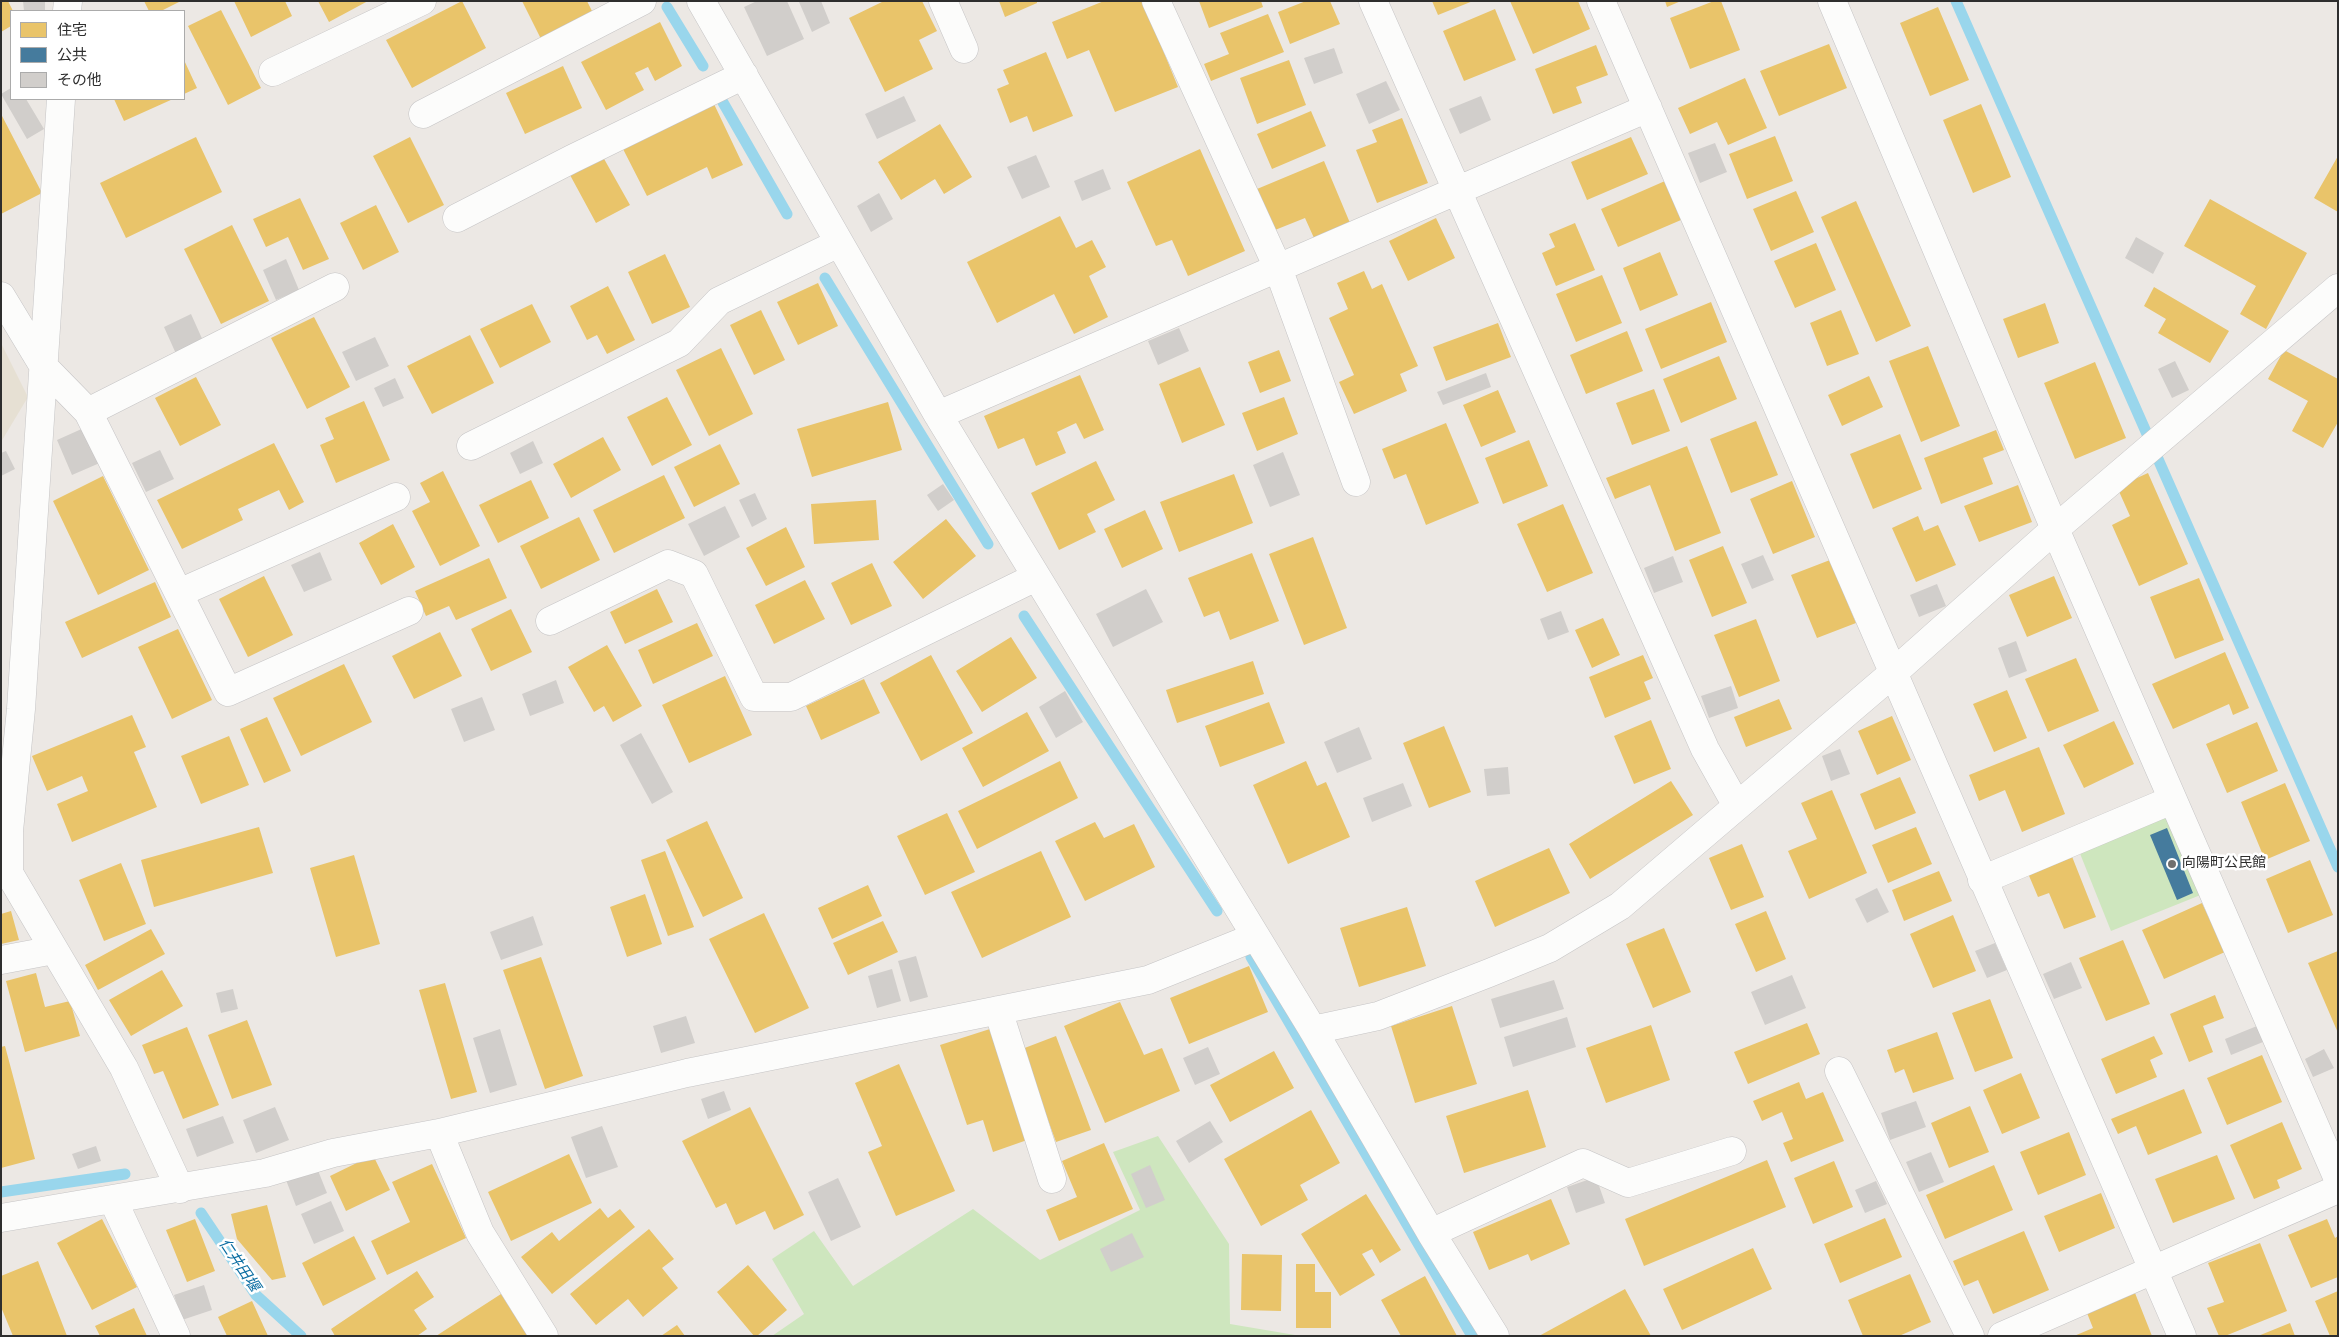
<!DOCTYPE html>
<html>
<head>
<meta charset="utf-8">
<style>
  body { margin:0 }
  #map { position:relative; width:2339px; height:1337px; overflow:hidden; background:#ece8e4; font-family:Overpass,"Noto Sans JP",sans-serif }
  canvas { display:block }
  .frame { position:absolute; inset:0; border:2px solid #2e2e2e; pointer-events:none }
  .legend { position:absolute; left:10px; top:10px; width:175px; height:90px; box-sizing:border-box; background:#fff; border:1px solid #ababab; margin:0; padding:6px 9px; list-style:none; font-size:15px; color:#2e2e2e }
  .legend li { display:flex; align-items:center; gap:10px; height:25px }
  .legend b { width:25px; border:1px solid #ababab }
</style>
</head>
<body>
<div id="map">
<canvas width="2339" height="1337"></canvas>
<div class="frame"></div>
<ul class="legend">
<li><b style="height:14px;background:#e9c46a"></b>住宅</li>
<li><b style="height:14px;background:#457b9d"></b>公共</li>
<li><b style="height:14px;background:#d1cecb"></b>その他</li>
</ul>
</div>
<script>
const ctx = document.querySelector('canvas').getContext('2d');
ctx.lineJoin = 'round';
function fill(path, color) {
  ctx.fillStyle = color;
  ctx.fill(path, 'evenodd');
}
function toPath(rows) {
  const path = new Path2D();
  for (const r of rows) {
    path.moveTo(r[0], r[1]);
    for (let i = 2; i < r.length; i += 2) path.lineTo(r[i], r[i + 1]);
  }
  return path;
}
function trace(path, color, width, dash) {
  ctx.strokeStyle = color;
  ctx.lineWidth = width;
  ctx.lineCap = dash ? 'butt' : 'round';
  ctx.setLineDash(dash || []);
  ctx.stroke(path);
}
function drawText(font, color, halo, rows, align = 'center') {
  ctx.font = font + ' Overpass,"Noto Sans JP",sans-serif';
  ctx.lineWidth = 5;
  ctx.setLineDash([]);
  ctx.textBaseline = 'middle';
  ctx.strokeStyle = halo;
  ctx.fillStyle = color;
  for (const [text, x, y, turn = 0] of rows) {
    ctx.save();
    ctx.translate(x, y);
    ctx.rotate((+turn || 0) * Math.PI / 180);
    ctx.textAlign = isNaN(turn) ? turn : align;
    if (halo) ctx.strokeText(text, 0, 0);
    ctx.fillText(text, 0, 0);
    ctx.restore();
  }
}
const education = toPath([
  [1,343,28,397,1,442]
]);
const green = toPath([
  [2170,814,2203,894,2111,931,2079,851],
  [1158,1136,1229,1244,1230,1324,1301,1336,772,1336,804,1314,772,1259,814,1231,853,1286,973,1209,1040,1260,1140,1210,1113,1152]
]);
const homes = toPath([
  [1,1,8,1,13,11,11,11,11,26,1,32],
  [144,1,181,1,161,11,149,11],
  [234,1,285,1,292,16,251,37],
  [318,1,368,1,329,22],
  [462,1,486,48,412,88,386,40],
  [522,1,587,1,594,15,542,41],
  [884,1,922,1,937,31,919,40,933,69,885,92,849,18],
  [999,1,1037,1,1037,3,1005,17],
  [1104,1,1143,1,1178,87,1115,112,1089,50,1067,59,1052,22],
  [1199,1,1261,1,1263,7,1209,28],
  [1306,1,1330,1,1340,24,1290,44,1278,12],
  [1432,1,1473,1,1438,15],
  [1510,1,1578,1,1590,29,1533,54],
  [1665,1,1681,1,1667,7],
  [1714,1,1721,1,1740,50,1690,69,1670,18],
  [1938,7,1969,80,1930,96,1900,23],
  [1495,9,1516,60,1464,81,1443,31],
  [221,10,261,88,228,105,188,26],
  [1268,14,1284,52,1211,81,1204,64,1229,54,1220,33],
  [660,22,682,66,655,81,648,67,635,73,644,90,606,110,581,62],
  [1829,44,1847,88,1779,116,1760,71],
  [1596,45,1608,75,1576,87,1582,103,1553,114,1535,69],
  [1046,52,1073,116,1033,132,1027,116,1010,123,997,89,1009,84,1003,70],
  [184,60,197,88,184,94],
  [1289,60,1306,105,1257,124,1240,78],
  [563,66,582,108,525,134,506,93],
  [1745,78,1767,128,1728,145,1717,122,1690,134,1678,108],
  [114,99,173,99,124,121],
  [714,104,743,165,712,179,707,167,647,196,623,149],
  [1981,104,2011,177,1973,193,1943,120],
  [1311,111,1326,146,1272,169,1257,134],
  [1,114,42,193,1,214],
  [1402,118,1428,183,1377,203,1356,150,1377,142,1372,130],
  [940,124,972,177,944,194,935,179,901,200,878,162],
  [1775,136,1793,181,1747,199,1729,154],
  [196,137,222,192,126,238,100,183],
  [410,137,444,205,408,223,373,156],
  [1631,137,1648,174,1587,200,1571,162],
  [1200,149,1245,251,1188,276,1172,240,1156,246,1127,182],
  [2338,156,2338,212,2314,198],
  [603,157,630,205,596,223,570,175],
  [1324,161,1350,223,1314,238,1305,218,1275,230,1257,189],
  [1665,181,1681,220,1618,247,1601,209],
  [1796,191,1814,232,1771,251,1753,209],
  [300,198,329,259,303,270,288,237,266,247,253,219],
  [2210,199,2307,253,2266,329,2240,314,2256,286,2184,246],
  [1856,201,1911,326,1876,342,1821,217],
  [376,205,399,252,363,270,340,223],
  [1060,216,1076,248,1092,240,1106,267,1089,276,1108,317,1074,334,1054,294,997,323,967,262],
  [1436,218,1455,258,1408,281,1389,241],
  [1575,223,1595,270,1556,286,1542,253,1555,247,1549,234],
  [232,225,269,301,221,324,184,249],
  [1816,243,1836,290,1795,308,1774,261],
  [1660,252,1678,295,1640,311,1623,268],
  [665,254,690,307,652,324,628,272],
  [1364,271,1372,289,1382,284,1418,366,1400,374,1407,391,1354,414,1339,382,1354,375,1329,318,1348,309,1337,283],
  [1602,275,1622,323,1576,342,1556,294],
  [818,283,838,326,798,345,777,302],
  [608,286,635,340,607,354,597,335,587,340,570,306],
  [2154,287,2229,331,2210,363,2158,333,2166,319,2144,306],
  [1711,302,1727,342,1661,369,1645,329],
  [2045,303,2059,343,2018,358,2003,319],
  [532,304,551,342,500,368,480,329],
  [761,310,785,360,754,375,730,325],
  [1841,310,1859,354,1827,366,1810,323],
  [314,317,350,387,307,409,271,338],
  [1498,323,1511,357,1446,381,1433,347],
  [1627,331,1643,371,1586,394,1570,355],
  [470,335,494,383,432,414,407,366],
  [1928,346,1960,426,1921,442,1889,361],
  [721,348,753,414,709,436,676,370],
  [1279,350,1291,381,1260,393,1248,362],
  [2284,350,2338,379,2338,422,2323,448,2292,431,2308,401,2268,379],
  [1719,356,1737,399,1681,423,1663,379],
  [2095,362,2126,438,2075,459,2044,383],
  [1200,367,1225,425,1182,443,1159,384],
  [1080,375,1104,430,1084,439,1076,423,1057,432,1066,453,1036,466,1024,438,998,449,984,416],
  [1869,376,1883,407,1842,426,1828,395],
  [196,377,221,425,180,446,155,398],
  [1654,389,1670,431,1632,445,1616,403],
  [1498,390,1516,432,1481,447,1463,405],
  [667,397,692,445,652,466,627,417],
  [1284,397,1298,434,1257,451,1242,413],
  [364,401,390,460,336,483,320,445,334,439,325,418],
  [888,402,902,450,812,477,797,429],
  [1756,421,1778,475,1731,493,1710,439],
  [1446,423,1479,503,1426,525,1406,474,1394,479,1382,449],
  [1996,430,2004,450,1983,458,1993,484,1941,504,1924,458],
  [1900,434,1922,489,1873,509,1850,454],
  [603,437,621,470,571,498,553,464],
  [1529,440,1548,486,1503,504,1485,458],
  [274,443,304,502,289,510,279,490,238,509,243,520,182,549,157,500],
  [720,444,740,484,694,507,674,467],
  [1687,446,1721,533,1675,551,1650,485,1615,499,1606,478],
  [1096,461,1115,500,1087,514,1096,532,1059,550,1031,493],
  [443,471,480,546,440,566,412,511,430,502,420,483],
  [2148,473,2188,564,2139,586,2112,525,2130,516,2117,487],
  [1234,474,1253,523,1179,552,1160,502],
  [664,475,685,518,614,553,593,510],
  [103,476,149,570,98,595,53,501],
  [531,480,549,518,498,543,479,505],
  [1792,481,1815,537,1773,554,1750,499],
  [2018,485,2032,522,1979,542,1964,506],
  [876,500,879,540,814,544,811,504],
  [1563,504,1593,573,1547,592,1517,524],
  [1145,510,1163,549,1122,568,1104,529],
  [1918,516,1924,531,1938,525,1956,565,1916,582,1892,528],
  [579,517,600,560,541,589,520,546],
  [946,519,976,556,923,599,893,562],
  [393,524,415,567,381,585,359,543],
  [786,527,805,567,766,586,746,548],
  [1313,537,1347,628,1304,645,1269,554],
  [1723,546,1747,603,1712,617,1689,560],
  [1252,553,1279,621,1230,640,1219,611,1204,617,1188,578],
  [489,558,507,598,456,620,449,606,426,616,415,591],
  [1830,560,1856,623,1817,638,1791,575],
  [872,563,892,606,851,625,831,583],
  [264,576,293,635,248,657,219,599],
  [2054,576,2072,618,2027,637,2009,595],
  [2199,578,2224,640,2175,659,2150,597],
  [805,580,825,619,774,644,755,605],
  [155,582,171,617,82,658,65,622],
  [657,589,673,622,625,644,610,612],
  [511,609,532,652,491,671,471,629],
  [1603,618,1620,655,1592,668,1575,630],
  [1756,619,1780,681,1739,697,1714,635],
  [697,623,713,656,653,684,638,650],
  [178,629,212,700,172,719,138,647],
  [440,632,462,676,414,699,392,656],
  [1011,637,1037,678,982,712,956,671],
  [607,645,642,706,613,722,604,706,594,712,568,667],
  [2225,652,2249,708,2233,715,2229,704,2173,729,2152,684],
  [931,655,973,733,921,761,880,683],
  [1643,655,1653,678,1644,682,1651,699,1605,718,1589,677],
  [2076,658,2099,711,2048,732,2025,679],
  [1253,661,1264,694,1177,723,1166,690],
  [344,664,372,722,301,756,273,698],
  [725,676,752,735,689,763,662,705],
  [864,679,880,713,821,740,806,706],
  [2007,690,2027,738,1994,752,1973,704],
  [1779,699,1792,729,1746,747,1734,717],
  [1269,702,1285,743,1220,767,1205,726],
  [1027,712,1049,751,983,787,962,748],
  [132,715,146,747,134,752,157,807,72,842,57,804,88,791,82,776,47,791,32,756],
  [1892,716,1911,760,1877,775,1858,731],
  [267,717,291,771,264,783,240,729],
  [1651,720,1671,769,1634,784,1614,736],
  [2114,721,2134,764,2084,788,2063,745],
  [2257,722,2278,771,2227,793,2206,744],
  [1444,726,1471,792,1429,808,1403,743],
  [229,736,249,785,201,804,181,756],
  [2039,747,2065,814,2022,832,2005,790,1979,801,1969,775],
  [1060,761,1078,798,977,849,958,811],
  [1306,761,1317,786,1326,782,1350,837,1288,864,1253,785],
  [1900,777,1916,813,1875,830,1860,794],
  [1671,781,1693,815,1590,879,1569,844],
  [2285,783,2310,841,2265,860,2241,802],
  [1832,790,1867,873,1809,899,1788,851,1817,839,1801,803],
  [947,813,975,872,925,895,897,836],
  [707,821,743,898,703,917,666,840],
  [1095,822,1104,838,1134,824,1155,867,1085,901,1055,841],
  [259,827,273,873,154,907,141,860],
  [1916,827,1932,864,1888,883,1872,845],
  [1742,844,1764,897,1731,910,1709,858],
  [1549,848,1570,893,1495,927,1475,881],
  [665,851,694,927,668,936,641,860],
  [1041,851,1071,917,982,958,951,892],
  [2071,854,2096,917,2064,929,2049,893,2038,897,2027,871],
  [354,855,380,944,336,957,310,868],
  [2310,860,2333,915,2288,933,2266,879],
  [121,863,146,924,104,941,79,880],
  [1939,871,1952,901,1904,921,1892,890],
  [868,885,882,916,832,939,818,908],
  [645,894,662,944,627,957,610,907],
  [2202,903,2225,952,2164,979,2142,930],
  [1407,907,1426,966,1359,987,1340,928],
  [11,911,19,940,1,944,1,914],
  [1766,911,1786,959,1756,972,1735,924],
  [764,913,809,1008,755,1033,709,939],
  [1953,915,1976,971,1933,988,1910,934],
  [883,921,898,952,848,975,833,943],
  [1664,928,1691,992,1653,1008,1626,944],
  [151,929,165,954,98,990,85,965],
  [2123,940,2150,1004,2106,1021,2079,958],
  [2338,951,2338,1033,2308,963],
  [541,957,583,1076,545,1089,503,970],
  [1249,966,1268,1012,1189,1044,1170,998],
  [162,970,183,1006,131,1036,109,1000],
  [36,973,45,1007,70,1001,80,1036,25,1052,6,981],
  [445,983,477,1092,451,1099,419,990],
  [2215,995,2224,1018,2203,1026,2213,1052,2189,1062,2170,1014],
  [1990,999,2013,1058,1975,1072,1952,1013],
  [1120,1002,1144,1055,1162,1048,1180,1091,1105,1123,1064,1026],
  [1452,1006,1477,1084,1415,1103,1391,1026],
  [247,1020,272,1085,232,1099,208,1035],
  [1807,1023,1820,1054,1748,1084,1734,1052],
  [1651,1025,1670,1080,1606,1103,1586,1048],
  [187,1027,219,1105,183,1119,163,1071,154,1074,142,1045],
  [993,1028,1030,1139,993,1152,983,1120,967,1125,940,1045],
  [1937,1032,1954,1079,1913,1093,1904,1069,1895,1073,1887,1050],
  [1056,1036,1091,1130,1056,1142,1022,1049],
  [2154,1036,2163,1054,2150,1060,2157,1077,2116,1094,2101,1059],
  [5,1046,35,1159,1,1168,1,1047],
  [1274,1051,1294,1088,1230,1122,1210,1085],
  [2262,1055,2282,1102,2227,1125,2207,1078],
  [899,1064,955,1191,896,1216,868,1152,882,1146,855,1083],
  [2021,1073,2040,1118,2002,1134,1983,1090],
  [1799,1082,1806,1099,1823,1092,1844,1141,1791,1162,1783,1143,1793,1139,1782,1112,1762,1121,1753,1101],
  [2184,1089,2202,1133,2148,1155,2136,1126,2118,1134,2111,1119],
  [1528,1090,1546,1147,1464,1173,1446,1116],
  [1970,1106,1989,1152,1949,1168,1931,1123],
  [750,1107,804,1215,774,1230,765,1211,736,1225,726,1203,716,1208,682,1141],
  [1311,1110,1340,1163,1300,1185,1308,1200,1261,1226,1224,1159],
  [2282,1122,2302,1169,2277,1180,2280,1188,2254,1199,2230,1145],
  [2069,1132,2086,1175,2038,1195,2020,1152],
  [1104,1143,1133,1209,1059,1241,1046,1210,1077,1197,1062,1161],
  [569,1154,592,1203,511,1241,488,1192],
  [373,1155,390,1190,346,1211,330,1176],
  [2217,1155,2235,1199,2173,1223,2155,1179],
  [1767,1160,1786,1207,1644,1266,1625,1219],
  [1834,1161,1853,1207,1813,1224,1794,1178],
  [432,1164,466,1238,387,1275,371,1241,410,1222,392,1182],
  [1994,1165,2013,1210,1945,1239,1926,1195],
  [2101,1193,2115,1228,2059,1252,2044,1216],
  [1366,1194,1401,1250,1380,1263,1372,1249,1362,1254,1375,1275,1340,1296,1301,1234],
  [1551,1199,1570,1244,1531,1261,1528,1254,1489,1270,1473,1232],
  [267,1205,286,1277,272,1280,237,1239,231,1214],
  [600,1208,608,1218,620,1209,635,1227,552,1294,521,1257,552,1232,559,1241],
  [1885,1218,1902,1257,1840,1283,1824,1244],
  [102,1219,137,1287,92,1310,57,1243],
  [195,1219,215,1271,187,1282,166,1230],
  [2327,1219,2335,1238,2338,1236,2338,1277,2311,1288,2288,1235],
  [649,1229,674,1259,662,1268,678,1288,643,1317,628,1299,596,1325,570,1294],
  [2024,1231,2049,1290,1993,1314,1978,1280,1964,1286,1953,1261],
  [354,1236,376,1279,323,1306,302,1263],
  [2260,1243,2287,1311,2225,1336,2219,1336,2207,1308,2224,1302,2208,1263],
  [1753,1248,1772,1289,1682,1330,1663,1289],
  [1242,1254,1282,1255,1281,1311,1241,1310],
  [38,1261,67,1336,13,1336,1,1307,1,1276],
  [1296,1264,1315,1264,1315,1292,1331,1292,1331,1328,1296,1328],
  [748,1265,787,1310,757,1336,754,1336,717,1292],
  [417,1271,434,1297,414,1310,427,1329,417,1336,335,1336,331,1329],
  [1910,1274,1931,1322,1899,1336,1863,1336,1848,1300],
  [1425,1276,1457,1336,1401,1336,1381,1300],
  [1625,1289,1651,1336,1539,1336],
  [2338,1291,2338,1336,2330,1336,2315,1301],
  [2135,1293,2152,1336,2074,1336,2093,1328,2087,1313],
  [501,1294,528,1336,436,1336],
  [252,1301,268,1336,227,1336,218,1317],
  [134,1308,147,1336,100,1336,95,1326],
  [2290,1323,2295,1336,2258,1336],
  [677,1325,685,1336,661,1336]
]);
const public = toPath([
  [2167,828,2193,893,2177,900,2150,835]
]);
const stream = toPath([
  [1956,1,2338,867],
  [667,7,703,66],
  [721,99,787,214],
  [825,278,988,544],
  [1024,616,1217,911],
  [1251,957,1472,1336],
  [1,1192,125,1174],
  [201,1213,256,1295,301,1336]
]);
const building = toPath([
  [23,1,45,1,45,11,24,11],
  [757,1,787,1,804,39,767,56,744,7],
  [801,1,821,1,830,23,812,32,799,2],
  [1334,48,1343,73,1314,84,1304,58],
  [1386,81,1400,110,1369,124,1356,94],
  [11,88,11,99,26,99,44,129,27,139,1,94],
  [904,96,916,121,877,139,865,114],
  [1481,96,1491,120,1460,134,1449,109],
  [1715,143,1727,172,1700,183,1688,153],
  [1036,155,1050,187,1022,199,1007,167],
  [1103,169,1111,189,1082,201,1074,181],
  [879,193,893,219,871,232,857,206],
  [2136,237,2164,253,2153,274,2125,258],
  [286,259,299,290,276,300,263,270],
  [191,314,204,343,177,356,164,327],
  [1179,328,1189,351,1158,365,1148,341],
  [375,337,389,366,356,381,342,352],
  [2175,361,2189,390,2172,398,2158,369],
  [1486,373,1491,387,1443,405,1437,392],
  [395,378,404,398,383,407,374,388],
  [86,427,102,462,72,475,57,440],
  [533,441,543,463,520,474,510,453],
  [160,450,174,479,146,492,132,463],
  [6,451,15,469,1,476,1,453],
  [1283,452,1300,495,1270,507,1253,465],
  [943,484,954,500,938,511,927,495],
  [755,493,767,519,752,527,739,500],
  [725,506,740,537,704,556,688,524],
  [320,552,332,580,304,592,291,565],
  [1763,555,1774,580,1752,589,1741,564],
  [1673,556,1683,582,1654,593,1644,568],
  [1937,584,1946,606,1919,617,1910,595],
  [1146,589,1163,622,1113,647,1096,614],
  [1561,611,1569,632,1548,640,1540,619],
  [2016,641,2027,671,2009,678,1998,648],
  [556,680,564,703,530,716,522,694],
  [1731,686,1738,708,1709,718,1701,696],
  [1065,691,1083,722,1056,738,1039,707],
  [482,697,495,730,464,742,451,709],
  [1359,727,1372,759,1337,773,1324,742],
  [641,733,673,792,652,804,620,745],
  [1840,749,1850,774,1831,781,1822,756],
  [1508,767,1510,794,1487,796,1484,769],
  [1403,783,1412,806,1372,822,1363,798],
  [1877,888,1889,912,1867,923,1855,899],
  [533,916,543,945,501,960,490,932],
  [1995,943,2007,970,1987,978,1975,951],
  [916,956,928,997,910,1002,898,961],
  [2071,962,2082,988,2054,999,2043,974],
  [892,969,901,1001,877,1008,868,976],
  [1792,975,1806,1008,1765,1025,1751,992],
  [1554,980,1564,1009,1500,1028,1491,999],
  [233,989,238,1009,221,1013,216,993],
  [686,1016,695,1043,661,1053,653,1026],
  [1567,1017,1576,1047,1513,1067,1504,1037],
  [2257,1026,2263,1042,2231,1055,2225,1039],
  [500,1029,517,1085,490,1093,473,1038],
  [1208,1047,1220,1074,1195,1085,1183,1058],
  [2324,1049,2334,1068,2313,1077,2305,1059],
  [724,1091,731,1110,708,1119,701,1099],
  [1916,1101,1926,1127,1890,1140,1881,1113],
  [275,1107,289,1140,256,1153,243,1120],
  [223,1116,234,1143,197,1157,186,1129],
  [1210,1121,1223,1142,1189,1163,1176,1141],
  [602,1126,618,1167,586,1178,571,1137],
  [96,1146,101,1161,78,1169,72,1154],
  [1931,1152,1944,1182,1919,1192,1906,1162],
  [1150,1165,1165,1200,1146,1208,1131,1174],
  [317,1168,327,1193,296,1206,286,1180],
  [1596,1177,1605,1203,1576,1213,1567,1187],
  [838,1178,861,1227,831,1241,808,1192],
  [1876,1181,1887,1204,1865,1213,1855,1190],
  [331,1201,344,1231,314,1244,301,1214],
  [1132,1233,1144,1257,1111,1272,1100,1249],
  [204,1285,212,1310,182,1320,174,1295]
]);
const street = toPath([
  [701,1,938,415,1313,1030,1431,1233,1495,1336],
  [943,1,964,49],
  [1156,1,1278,268,1356,482],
  [1373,1,1705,749,1737,806],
  [1601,1,2182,1336],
  [1832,1,2055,529,2338,1179],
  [67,11,68,1],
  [273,72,422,1],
  [61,99,21,709,9,831,9,873,124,1068,180,1189],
  [423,114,642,1],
  [457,218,572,159,744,75],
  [1,296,44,367,88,412,228,692,409,611],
  [88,412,335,287],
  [938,415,1648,108],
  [471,446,679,343,719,301,839,243],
  [179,593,396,497],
  [550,621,668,564,694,574,754,697,791,697,1036,577],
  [1982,880,2172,800],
  [1,960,54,950],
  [998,1010,1052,1179],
  [1313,1030,1378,1016,1489,973,1550,948,1620,906,1892,674,2055,529,2338,288],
  [1839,1071,1970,1336],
  [439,1133,480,1233,544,1336],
  [113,1200,176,1336],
  [1,1218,265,1173,333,1153,439,1133,687,1073,1148,980,1255,937],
  [1431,1233,1583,1163,1628,1183,1732,1151],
  [2002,1336,2338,1189]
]);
const markers = [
  [2172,864,5,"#706f6e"]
];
const poiNames = [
  ["向陽町公民館",2182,864]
];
const waterNames = [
  ["仁井田堰",238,1266,56]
];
fill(education, '#e6e0d3');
fill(green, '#cee6be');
fill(homes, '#e9c46a');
fill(public, '#457b9d');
trace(stream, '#99d6ec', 11);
fill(building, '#d1cecb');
trace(street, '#c5c4c5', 29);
trace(street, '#fcfcfb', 28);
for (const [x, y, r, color] of markers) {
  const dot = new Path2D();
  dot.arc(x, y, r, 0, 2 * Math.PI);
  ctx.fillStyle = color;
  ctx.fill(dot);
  trace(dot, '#fff', 2);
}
drawText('14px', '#2e2e2e', '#fff', poiNames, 'left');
drawText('italic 15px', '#0d6fa3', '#fff', waterNames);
</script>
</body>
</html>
